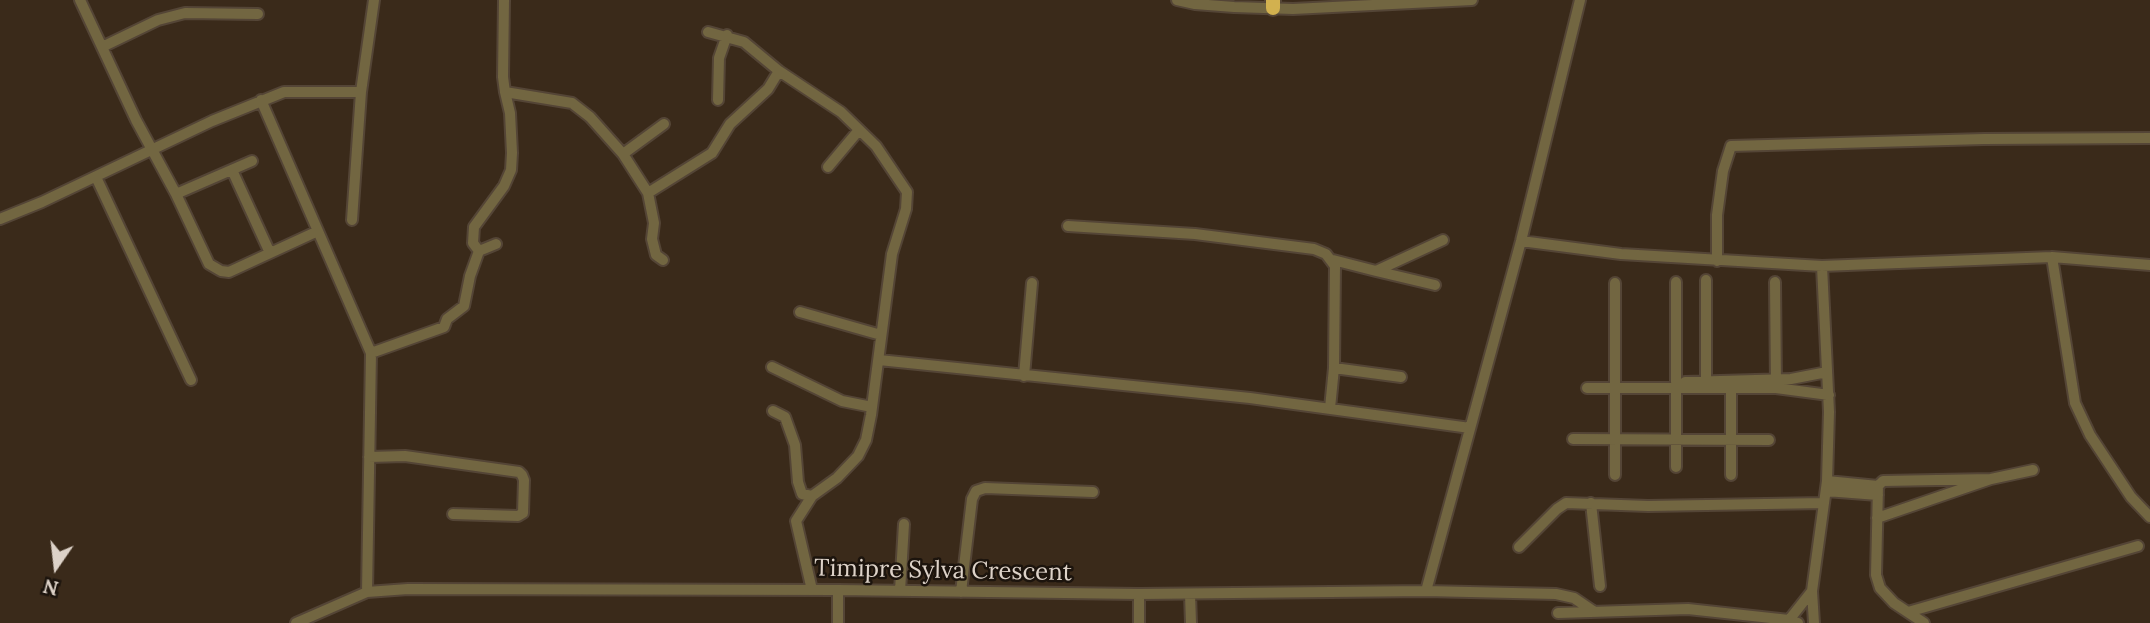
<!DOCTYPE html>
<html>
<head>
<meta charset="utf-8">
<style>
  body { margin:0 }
  #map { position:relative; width:2150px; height:623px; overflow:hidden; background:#3a2a1a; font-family:Lora,serif }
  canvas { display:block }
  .north { position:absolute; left:21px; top:532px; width:70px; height:70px; -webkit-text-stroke:5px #1c140d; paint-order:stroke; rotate:194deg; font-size:19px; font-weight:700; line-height:28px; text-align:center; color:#ddd2c8 }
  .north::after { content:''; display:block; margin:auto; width:24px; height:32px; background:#ddd2c8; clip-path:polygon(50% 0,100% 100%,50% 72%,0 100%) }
</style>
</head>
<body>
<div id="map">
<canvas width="2150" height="623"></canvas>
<div class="north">N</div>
</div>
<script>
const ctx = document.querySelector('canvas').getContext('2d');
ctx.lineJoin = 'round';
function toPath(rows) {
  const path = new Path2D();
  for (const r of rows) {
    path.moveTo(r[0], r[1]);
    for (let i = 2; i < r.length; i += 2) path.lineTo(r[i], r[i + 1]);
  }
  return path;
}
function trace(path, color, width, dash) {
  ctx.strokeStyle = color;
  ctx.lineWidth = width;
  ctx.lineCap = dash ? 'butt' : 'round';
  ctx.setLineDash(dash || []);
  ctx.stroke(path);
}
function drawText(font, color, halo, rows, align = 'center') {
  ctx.font = font + ' Lora,serif';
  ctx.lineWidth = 5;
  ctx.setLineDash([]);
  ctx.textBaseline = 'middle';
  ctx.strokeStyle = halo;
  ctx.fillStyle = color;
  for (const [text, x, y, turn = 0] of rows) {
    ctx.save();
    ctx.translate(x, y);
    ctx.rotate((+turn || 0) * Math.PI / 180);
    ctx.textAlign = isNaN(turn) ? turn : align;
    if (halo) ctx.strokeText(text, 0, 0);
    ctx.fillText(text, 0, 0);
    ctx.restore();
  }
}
const minor = toPath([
  [80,0,136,120,176,194,209,264,221,271,229,272,318,231],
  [504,0,503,77,505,92,572,103,590,117,623,154,648,193,654,223,652,239,656,255,663,260],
  [1177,0,1195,4,1234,7,1293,9,1472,0],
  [708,32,744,42,779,71],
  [102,47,158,20,185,13,258,14],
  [261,100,371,353],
  [718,100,719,58,727,35],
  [623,154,664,124],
  [828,167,859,130],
  [232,170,270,253],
  [96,177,191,380],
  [648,193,712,153,730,124,768,89,779,71,841,112,876,146,907,192,906,209,892,254,871,415,866,440,858,456,837,478,812,496,802,494,798,482,795,445,785,417,773,411],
  [176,194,252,161],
  [0,219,42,202,212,121,284,92,361,92,374,0],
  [352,220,361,92],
  [1068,226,1195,234,1314,249,1326,254,1335,266,1334,368,1330,408],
  [1521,241,1621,254,1822,266,2052,257,2150,265],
  [496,244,479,251,473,243,474,227,504,186,511,170,512,153,510,113,505,92],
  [2052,257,2075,403,2090,435,2131,497,2150,517],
  [1333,260,1376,271,1443,240],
  [1717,261,1717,215,1723,171,1731,146,1984,139,2150,138],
  [1376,271,1435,285],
  [1706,280,1706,382],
  [1775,282,1776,387],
  [800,312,881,335],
  [879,360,1250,398,1470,428],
  [772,367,842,401,872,407],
  [1334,368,1401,377],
  [1024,376,1032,283],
  [1676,382,1676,282],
  [1685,382,1791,379,1827,372],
  [1587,388,1776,388,1829,395],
  [1573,439,1769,440],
  [369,457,405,456,519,472,522,475,524,480,523,513,518,516,453,514],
  [1676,467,1676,389],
  [1615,475,1615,283],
  [1731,475,1731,389],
  [1827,481,1878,486,1883,481,1991,479],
  [1878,486,1876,575,1880,588,1894,603,1924,623],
  [1826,491,1878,495],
  [1591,503,1600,586],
  [1877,518,1991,479,2033,470],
  [1519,547,1557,509,1566,503,1648,506,1824,503],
  [812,590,796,521,812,496],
  [838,590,838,623],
  [900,591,904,524],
  [1426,591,1521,241,1580,0],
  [367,592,371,353,444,327,447,319,464,306,470,276,479,251],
  [961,592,972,499,976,491,985,488,1093,492],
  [1190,594,1191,623],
  [1908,612,2138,546],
  [1558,613,1688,609,1789,620,1798,623],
  [1789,620,1812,591],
  [296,623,367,592,408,589,838,590,1139,594,1426,591,1556,594,1574,598,1593,611],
  [1139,623,1139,594],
  [1814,623,1812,591,1827,481,1829,412,1822,266]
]);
const highway = toPath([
  [1273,0,1273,8]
]);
const streetNames = [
  ["Timipre Sylva Crescent",943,571,1]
];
trace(minor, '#544536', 14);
trace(highway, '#544536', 18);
trace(minor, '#726641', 10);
trace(highway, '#d2b14f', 14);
drawText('24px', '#ddd2c8', '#1c140d', streetNames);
</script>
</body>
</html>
